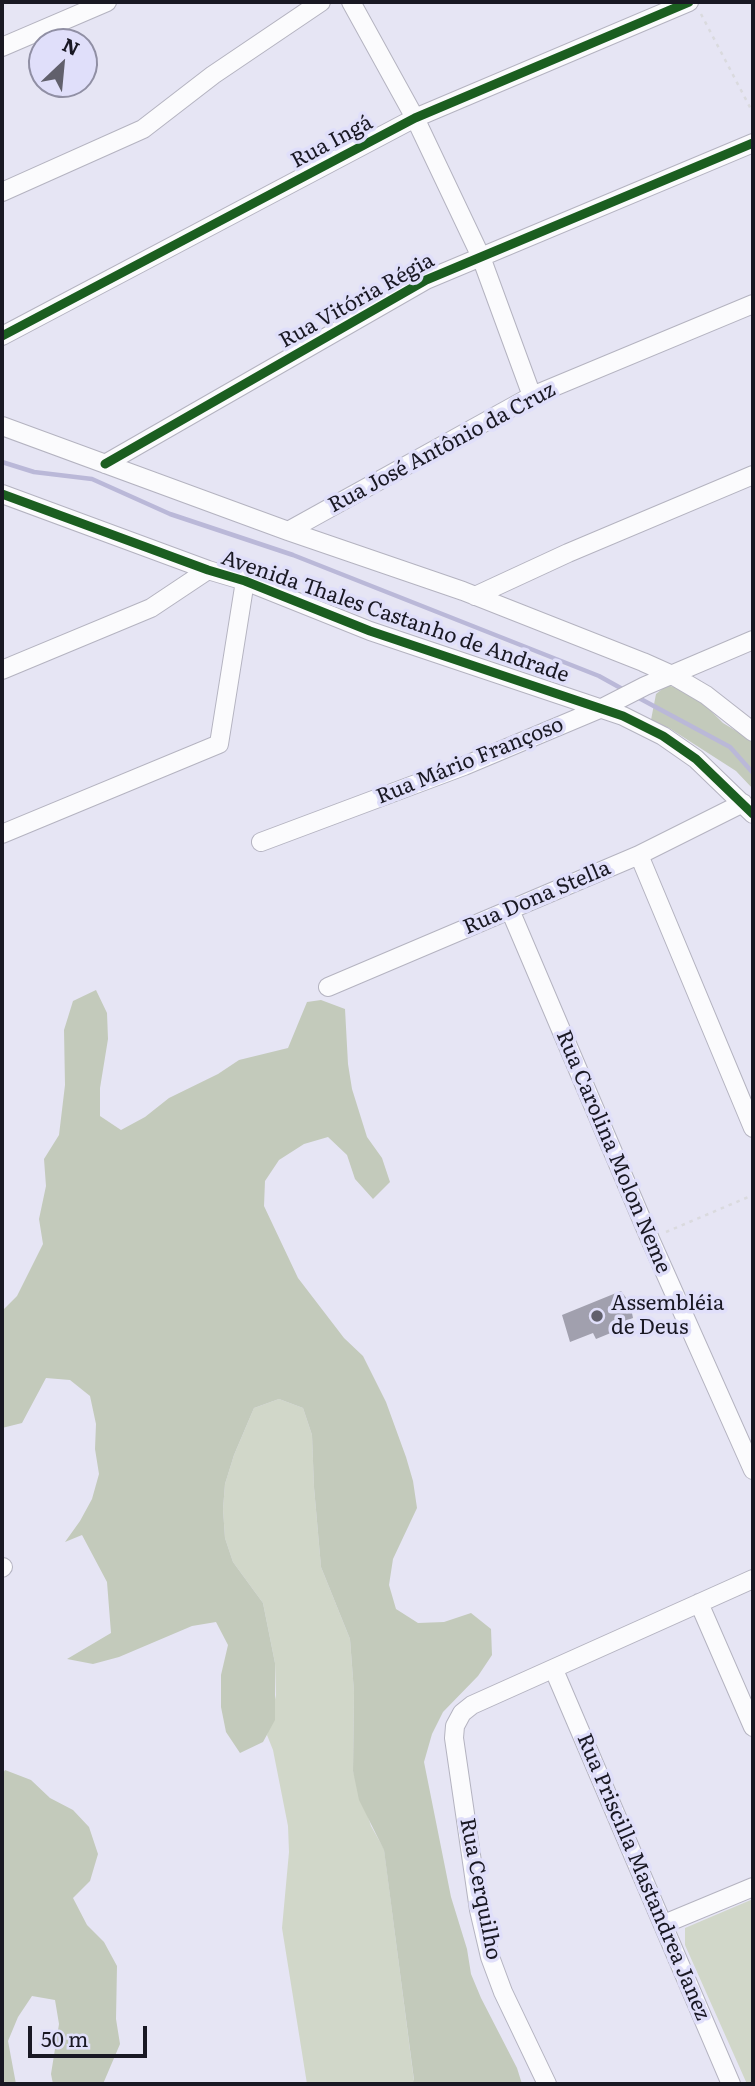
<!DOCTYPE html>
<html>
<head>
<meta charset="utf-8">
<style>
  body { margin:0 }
  #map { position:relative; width:755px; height:2086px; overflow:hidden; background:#e6e5f4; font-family:Literata,serif }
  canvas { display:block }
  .frame { position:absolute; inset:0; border:4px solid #191823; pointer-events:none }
  .north { position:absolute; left:28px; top:28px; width:70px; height:70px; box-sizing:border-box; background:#e0dffa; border:2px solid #908fa4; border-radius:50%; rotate:26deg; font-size:19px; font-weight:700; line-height:28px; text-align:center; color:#191823 }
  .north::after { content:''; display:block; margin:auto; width:24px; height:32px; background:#61606c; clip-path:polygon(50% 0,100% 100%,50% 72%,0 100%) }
  .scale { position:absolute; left:28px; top:2026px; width:119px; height:32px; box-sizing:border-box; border:4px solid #191823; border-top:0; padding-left:9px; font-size:21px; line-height:24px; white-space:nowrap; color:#191823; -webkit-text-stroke:5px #e0dffa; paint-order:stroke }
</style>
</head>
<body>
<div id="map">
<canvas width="755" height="2086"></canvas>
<div class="frame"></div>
<div class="north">N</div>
<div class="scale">50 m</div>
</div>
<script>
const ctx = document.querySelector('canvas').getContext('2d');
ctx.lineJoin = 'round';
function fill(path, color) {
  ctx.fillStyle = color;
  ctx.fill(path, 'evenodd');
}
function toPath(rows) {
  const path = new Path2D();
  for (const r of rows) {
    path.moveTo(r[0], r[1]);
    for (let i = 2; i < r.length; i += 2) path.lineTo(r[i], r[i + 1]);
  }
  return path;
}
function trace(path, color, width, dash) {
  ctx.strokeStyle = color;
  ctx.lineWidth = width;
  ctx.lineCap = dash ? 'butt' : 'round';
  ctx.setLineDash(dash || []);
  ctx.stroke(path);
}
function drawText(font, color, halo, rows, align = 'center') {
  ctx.font = font + ' Literata,serif';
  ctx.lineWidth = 7;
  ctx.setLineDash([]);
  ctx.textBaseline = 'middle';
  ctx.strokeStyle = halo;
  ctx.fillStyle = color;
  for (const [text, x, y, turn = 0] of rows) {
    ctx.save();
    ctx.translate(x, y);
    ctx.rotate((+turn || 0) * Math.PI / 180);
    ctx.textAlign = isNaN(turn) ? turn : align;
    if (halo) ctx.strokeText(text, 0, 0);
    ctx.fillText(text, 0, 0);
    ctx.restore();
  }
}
const green = toPath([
  [279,1399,303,1408,312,1435,314,1487,321,1567,350,1639,354,1692,353,1771,371,1826,384,1849,414,2081,412,2084,307,2084,282,1928,289,1852,288,1826,273,1750,267,1735,276,1695,275,1663,263,1603,233,1562,225,1538,223,1509,225,1484,234,1455,254,1408],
  [753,1899,753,2084,747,2084,685,1945,685,1928]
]);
const forest = toPath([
  [667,685,681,689,698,698,723,723,753,741,753,789,736,771,669,728,651,720,656,694],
  [96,990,107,1013,108,1039,100,1088,100,1116,121,1130,145,1117,169,1098,218,1074,239,1060,288,1048,307,1002,321,1000,345,1009,348,1064,352,1089,367,1137,382,1158,390,1182,373,1199,355,1179,347,1155,328,1137,304,1144,279,1160,265,1181,264,1206,298,1278,344,1338,363,1356,386,1402,406,1457,413,1481,417,1508,393,1559,389,1585,396,1609,418,1623,444,1622,471,1613,491,1629,492,1655,478,1676,443,1712,432,1734,424,1762,451,1897,467,1949,471,1974,481,1998,517,2068,522,2084,412,2084,414,2080,384,1850,359,1800,353,1771,354,1692,350,1639,321,1567,314,1487,312,1435,303,1408,279,1399,254,1408,234,1455,225,1484,223,1509,225,1538,233,1562,263,1603,275,1663,275,1720,263,1742,240,1753,226,1732,221,1707,221,1675,228,1645,216,1622,192,1626,119,1657,93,1664,67,1659,111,1633,107,1582,82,1535,65,1542,80,1521,92,1499,99,1474,95,1449,96,1424,90,1396,70,1380,46,1378,22,1423,2,1428,2,1311,17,1296,43,1244,39,1219,46,1186,44,1159,59,1135,65,1085,64,1030,73,1001],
  [5,1770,31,1780,50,1798,73,1810,89,1827,98,1854,90,1881,73,1898,87,1925,104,1942,117,1966,116,2019,120,2044,103,2084,53,2084,51,2074,59,2024,55,2000,32,1996,18,2017,8,2041,16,2084,2,2084,2,1775]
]);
const stream = toPath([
  [2,462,34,472,92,479,170,514,293,555,599,676,626,691],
  [637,697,730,747,753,773]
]);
const building = toPath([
  [621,1291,630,1303,633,1318,617,1324,618,1330,596,1339,593,1333,570,1342,562,1315]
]);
const path = toPath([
  [701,14,753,113],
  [666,1232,753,1195]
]);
const minor = toPath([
  [351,2,415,118,481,257,532,396],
  [2,47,107,2],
  [2,192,143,129,213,75,321,2],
  [2,336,415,118,689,2],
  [2,426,288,531,463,591,643,662,672,675,706,695,753,732],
  [105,464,426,280,753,143],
  [2,494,208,570,245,581,370,631,623,716,663,736,696,759,753,814],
  [288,531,532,396,753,304],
  [475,596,568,553,753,475],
  [2,670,151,608,208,570],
  [2,834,219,744,245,581],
  [261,842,464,766,602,708,645,686,753,640],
  [639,855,753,1128],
  [510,910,650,1239,753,1470],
  [328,987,639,855,743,803],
  [2,1568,3,1567],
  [699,1603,753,1727],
  [554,1670,731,2084],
  [664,1924,753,1887],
  [547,2084,503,1992,490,1957,479,1910,454,1738,455,1726,462,1713,472,1705,753,1579]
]);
const cycleway = toPath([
  [2,336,415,118,689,2],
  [105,464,426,280,753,143],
  [2,494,208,570,245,581,370,631,623,716,663,736,696,759,753,814]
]);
const markers = [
  [597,1316,7,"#61606c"]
];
const streetNames = [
  ["Rua Ingá",332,142,-28],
  ["Rua Vitória Régia",357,301,-29],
  ["Rua José Antônio da Cruz",442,448,-28],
  ["Avenida Thales Castanho de Andrade",395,617,19],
  ["Rua Mário Françoso",470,761,-22],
  ["Rua Dona Stella",537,898,-23],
  ["Rua Carolina Molon Neme",613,1152,67],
  ["Rua Priscilla Mastandrea Janez",643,1877,67],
  ["Rua Cerquilho",480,1889,79]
];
const poiNames = [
  ["Assembléia",611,1304],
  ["de Deus",611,1328]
];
fill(green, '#d1d7c9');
fill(forest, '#c3cabb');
trace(stream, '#bab8d8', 4.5);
fill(building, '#a1a0ae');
trace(minor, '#b4b3c0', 20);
trace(path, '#dadade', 2.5, [3.5, 5]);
trace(minor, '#fbfbfd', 18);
trace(cycleway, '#1b5e20', 9);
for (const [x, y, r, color] of markers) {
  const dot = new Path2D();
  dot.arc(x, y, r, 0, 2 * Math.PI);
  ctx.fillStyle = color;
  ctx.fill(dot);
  trace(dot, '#e0dffa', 2.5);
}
drawText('21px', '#191823', '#e0dffa', streetNames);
drawText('21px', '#191823', '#e0dffa', poiNames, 'left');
</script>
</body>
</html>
